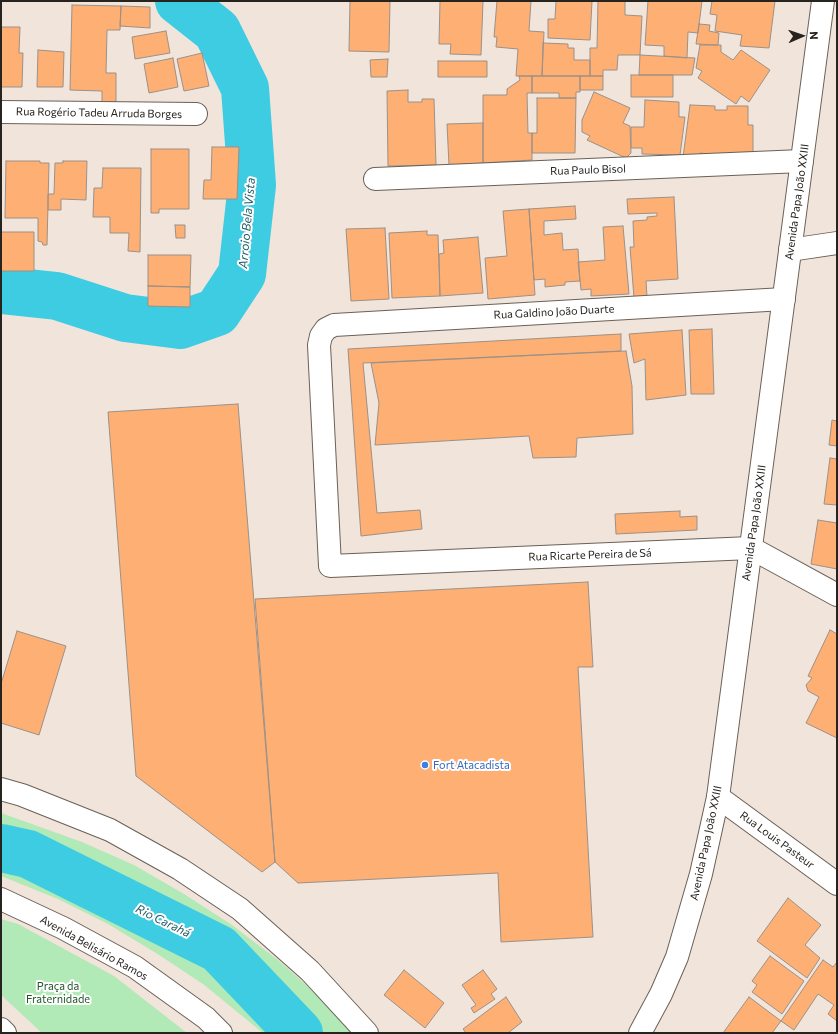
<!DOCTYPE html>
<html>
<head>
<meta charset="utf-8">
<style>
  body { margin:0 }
  #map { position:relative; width:838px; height:1034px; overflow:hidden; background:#f1e4db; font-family:Commissioner,sans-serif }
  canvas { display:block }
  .frame { position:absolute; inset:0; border:2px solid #27231f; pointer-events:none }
  .north { position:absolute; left:782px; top:16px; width:40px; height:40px; -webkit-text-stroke:3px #fff; paint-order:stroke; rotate:88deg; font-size:11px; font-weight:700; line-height:16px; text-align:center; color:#27231f }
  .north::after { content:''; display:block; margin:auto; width:14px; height:18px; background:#27231f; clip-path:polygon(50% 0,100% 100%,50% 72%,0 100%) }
</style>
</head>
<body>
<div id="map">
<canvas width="838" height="1034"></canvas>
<div class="frame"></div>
<div class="north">N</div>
</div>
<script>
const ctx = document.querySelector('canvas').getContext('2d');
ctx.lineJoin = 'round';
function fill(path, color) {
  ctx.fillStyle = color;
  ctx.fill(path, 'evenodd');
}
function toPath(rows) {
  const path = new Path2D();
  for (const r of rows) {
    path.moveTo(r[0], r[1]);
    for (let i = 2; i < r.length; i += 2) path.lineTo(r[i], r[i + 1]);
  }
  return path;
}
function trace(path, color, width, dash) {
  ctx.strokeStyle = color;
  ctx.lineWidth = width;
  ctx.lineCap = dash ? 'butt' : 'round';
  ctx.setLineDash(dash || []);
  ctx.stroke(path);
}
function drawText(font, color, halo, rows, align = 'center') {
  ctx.font = font + ' Commissioner,sans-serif';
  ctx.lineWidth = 4;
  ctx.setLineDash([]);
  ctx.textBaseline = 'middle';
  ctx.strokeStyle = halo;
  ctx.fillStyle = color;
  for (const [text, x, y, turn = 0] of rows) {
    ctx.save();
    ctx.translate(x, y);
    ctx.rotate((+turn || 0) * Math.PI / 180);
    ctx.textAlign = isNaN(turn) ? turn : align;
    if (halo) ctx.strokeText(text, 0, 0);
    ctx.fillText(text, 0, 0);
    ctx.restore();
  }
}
const green = toPath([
  [1,813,82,842,134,865,184,894,232,925,278,960,321,998,353,1033,263,1033,203,984,156,953,108,924,58,899,1,876],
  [1,919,18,924,114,976,187,1033,42,1033,1,995]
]);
const river = toPath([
  [1,290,57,296,125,318,180,325,217,312,242,274,252,185,245,88,217,31,179,1],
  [1,848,28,854,219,949,299,1033]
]);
const building = toPath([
  [350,1,390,1,389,52,349,51,350,1],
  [440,1,483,1,481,55,450,54,451,44,439,44,440,1],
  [497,1,531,1,529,31,544,32,542,76,516,76,518,49,496,47,497,37,494,37,497,1],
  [556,1,592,1,590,40,548,38,548,19,555,19,556,1],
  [598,1,625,1,625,15,642,16,640,55,618,55,617,70,603,70,603,76,590,76,590,48,597,48,598,1],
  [648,1,702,1,698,33,688,32,687,58,664,56,664,46,645,45,648,1],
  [712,1,775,1,769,48,740,46,742,35,715,31,717,15,710,14,712,1],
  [72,5,121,6,120,30,107,30,106,73,116,73,116,102,102,102,102,91,70,90,72,5],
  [121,6,150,7,150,28,120,26,121,6],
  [699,24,710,25,709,31,719,33,718,45,696,44,699,24],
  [1,27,20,27,19,53,23,53,22,87,1,87,1,27],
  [166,31,170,53,135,59,132,37,166,31],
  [543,43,568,44,568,48,574,48,574,60,590,60,590,76,542,76,543,43],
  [700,45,721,45,721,52,733,60,741,50,770,70,749,102,741,96,736,104,698,78,702,71,696,68,700,45],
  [38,50,64,52,63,87,37,87,38,50],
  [202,53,209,86,184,91,177,59,202,53],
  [640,55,695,58,692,75,639,75,640,55],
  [173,58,178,87,149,93,144,64,173,58],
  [388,59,387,77,371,77,370,60,388,59],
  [438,61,487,61,487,77,438,77,438,61],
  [631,75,673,75,673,97,631,97,631,75],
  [519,76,532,76,532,93,527,93,528,133,532,133,532,160,483,163,483,95,507,95,507,89,520,80,519,76],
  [532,76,580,76,580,92,576,92,576,98,559,98,559,93,532,93,532,76],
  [580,76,603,76,603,90,580,90,580,76],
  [408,90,408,102,422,102,422,99,434,99,436,165,388,166,387,91,408,90],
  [594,92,630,108,623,123,630,126,631,153,626,158,587,140,590,136,582,132,582,120,594,92],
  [537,98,576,98,575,153,532,153,532,133,537,133,537,98],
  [645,100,679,102,679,117,685,117,680,155,642,154,642,148,631,148,631,127,644,127,645,100],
  [690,105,715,106,715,110,727,110,727,106,748,106,748,125,753,125,753,159,700,153,698,159,683,157,690,105],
  [483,123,483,163,449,165,447,124,483,123],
  [212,147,239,147,237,199,203,199,204,180,211,180,212,147],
  [151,149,189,149,189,209,159,209,159,213,151,213,151,149],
  [6,161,40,161,40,163,49,163,47,245,43,245,42,242,38,241,38,218,5,218,6,161],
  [63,161,87,161,86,200,61,199,61,210,48,210,48,194,54,194,55,163,63,163,63,161],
  [103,168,141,168,140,252,128,251,129,233,110,233,110,217,93,217,94,188,102,188,103,168],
  [674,197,678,279,646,281,647,297,634,298,630,247,634,247,633,221,647,220,647,217,657,216,657,213,628,214,627,199,674,197],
  [575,206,576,219,544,221,544,235,562,233,563,250,578,249,580,281,565,282,565,285,545,287,545,279,534,280,529,209,575,206],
  [529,209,535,295,488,299,485,258,507,256,503,211,529,209],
  [175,225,185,225,185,238,176,238,175,225],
  [623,226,629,294,591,296,591,289,581,290,578,262,605,260,603,227,623,226],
  [385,228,389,299,351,301,346,229,385,228],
  [427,231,427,235,438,235,440,296,392,298,389,233,427,231],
  [1,232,34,232,34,271,1,271,1,232],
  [478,237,483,293,440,296,439,254,444,253,443,240,478,237],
  [148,255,191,255,190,287,148,286,148,255],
  [148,286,190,287,190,307,148,306,148,286],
  [712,329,714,394,691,394,689,330,712,329],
  [682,330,686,395,646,400,645,359,634,363,629,334,682,330],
  [621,334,621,351,363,363,377,513,420,510,422,529,361,536,348,349,621,334],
  [626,351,632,386,633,434,577,438,576,457,533,458,529,436,375,445,379,403,371,363,626,351],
  [238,404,275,862,262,872,136,776,108,412,238,404],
  [837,416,837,446,829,445,832,420,837,421,837,416],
  [830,458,837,459,837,505,824,504,830,458],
  [680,511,680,517,697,516,697,530,616,534,615,514,680,511],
  [818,520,837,523,837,569,811,564,818,520],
  [588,582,593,667,578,667,593,937,501,942,498,873,298,883,275,862,255,599,588,582],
  [830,630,837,634,837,738,806,723,819,697,808,691,806,685,812,678,808,676,830,630],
  [17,631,66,646,39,735,1,723,1,684,17,631],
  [788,898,821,925,805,945,820,958,807,978,757,941,788,898],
  [770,956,804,981,782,1014,752,992,757,985,752,981,770,956],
  [823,960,833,967,837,962,837,1021,828,1014,834,1005,818,994,794,1030,781,1021,823,960],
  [404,970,444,1003,425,1028,384,995,404,970],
  [483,970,497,989,491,994,495,999,474,1013,471,1008,476,1005,462,985,483,970],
  [506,997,522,1022,508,1033,466,1033,463,1029,506,997],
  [749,997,781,1021,772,1033,723,1033,749,997]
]);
const minor = toPath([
  [1,112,196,114],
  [375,179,802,161],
  [790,250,837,243],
  [784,299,334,325,326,329,321,336,319,345,330,566,751,548,837,595],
  [718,797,837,884],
  [1,1029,5,1033]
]);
const secondary = toPath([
  [640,1033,661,994,677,957,701,874,718,797,823,1]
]);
const primary = toPath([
  [1,789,22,795,110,830,180,869,240,909,310,971,367,1033],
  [1,899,63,928,135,967,206,1018,221,1033]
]);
const markers = [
  [425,765,4,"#3f7fe0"]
];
const streetNames = [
  ["Rua Rogério Tadeu Arruda Borges",99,113,1],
  ["Rua Paulo Bisol",588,170,-2],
  ["Avenida Papa João XXIII",797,202,-82],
  ["Rua Galdino João Duarte",554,312,-3],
  ["Avenida Papa João XXIII",754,523,-82],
  ["Rua Ricarte Pereira de Sá",590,555,-2],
  ["Rua Louis Pasteur",777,840,36],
  ["Avenida Papa João XXIII",706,843,-78],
  ["Avenida Belisário Ramos",94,948,29]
];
const shopNames = [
  ["Fort Atacadista",433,765]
];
const parkNames = [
  ["Praça da",58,986],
  ["Fraternidade",58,999]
];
const waterNames = [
  ["Arroio Bela Vista",247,223,-85],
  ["Rio Carahá",163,921,26]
];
fill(green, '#b1e9b7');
trace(river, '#3ecce2', 48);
fill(building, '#feaf73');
trace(building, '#9c9087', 1);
trace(minor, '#6a6057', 24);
trace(secondary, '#6a6057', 24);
trace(primary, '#6a6057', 24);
trace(minor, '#fff', 22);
trace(secondary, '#fff', 22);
trace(primary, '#fff', 22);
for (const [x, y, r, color] of markers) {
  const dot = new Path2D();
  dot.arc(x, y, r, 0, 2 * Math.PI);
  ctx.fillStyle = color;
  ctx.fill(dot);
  trace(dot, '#fff', 1.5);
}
drawText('11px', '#27231f', '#fff', streetNames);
drawText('11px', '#366cbe', '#fff', shopNames, 'left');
drawText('11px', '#1e5429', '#fff', parkNames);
drawText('italic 12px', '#255d67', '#fff', waterNames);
</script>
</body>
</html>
